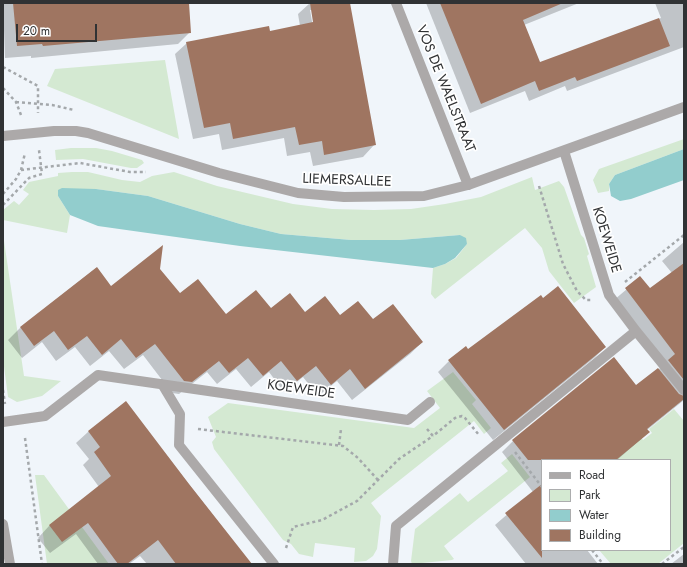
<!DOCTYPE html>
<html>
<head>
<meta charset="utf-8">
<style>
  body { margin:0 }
  #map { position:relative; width:687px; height:567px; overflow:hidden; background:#f0f5fa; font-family:Jost,sans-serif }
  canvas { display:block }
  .frame { position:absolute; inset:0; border:4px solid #303234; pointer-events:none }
  .legend { position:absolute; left:541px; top:459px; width:130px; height:92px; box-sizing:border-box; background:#fff; border:1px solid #acadae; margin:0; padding:5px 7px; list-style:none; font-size:12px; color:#303234 }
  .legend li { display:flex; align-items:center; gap:8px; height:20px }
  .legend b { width:20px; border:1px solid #acadae }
  .scale { position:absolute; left:16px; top:24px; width:81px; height:18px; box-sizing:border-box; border:2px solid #303234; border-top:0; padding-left:5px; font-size:12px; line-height:14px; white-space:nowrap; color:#303234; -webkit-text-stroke:3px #fff; paint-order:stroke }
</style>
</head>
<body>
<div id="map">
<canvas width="687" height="567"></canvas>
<div class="frame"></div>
<ul class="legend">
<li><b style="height:5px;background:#aca9a9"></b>Road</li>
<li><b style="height:11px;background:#d4e9d2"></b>Park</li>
<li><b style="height:11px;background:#92cdcd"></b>Water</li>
<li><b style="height:11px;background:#9f7561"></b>Building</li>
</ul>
<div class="scale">20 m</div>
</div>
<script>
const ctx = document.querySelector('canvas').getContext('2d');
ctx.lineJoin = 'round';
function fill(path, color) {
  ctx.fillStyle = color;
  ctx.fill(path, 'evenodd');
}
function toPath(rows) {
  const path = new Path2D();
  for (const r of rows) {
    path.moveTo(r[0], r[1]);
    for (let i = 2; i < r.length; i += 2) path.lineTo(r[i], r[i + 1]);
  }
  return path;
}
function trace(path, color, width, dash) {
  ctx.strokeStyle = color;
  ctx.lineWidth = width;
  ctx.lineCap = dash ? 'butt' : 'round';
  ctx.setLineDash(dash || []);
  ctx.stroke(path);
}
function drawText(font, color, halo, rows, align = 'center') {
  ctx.font = font + ' Jost,sans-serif';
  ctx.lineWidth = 3.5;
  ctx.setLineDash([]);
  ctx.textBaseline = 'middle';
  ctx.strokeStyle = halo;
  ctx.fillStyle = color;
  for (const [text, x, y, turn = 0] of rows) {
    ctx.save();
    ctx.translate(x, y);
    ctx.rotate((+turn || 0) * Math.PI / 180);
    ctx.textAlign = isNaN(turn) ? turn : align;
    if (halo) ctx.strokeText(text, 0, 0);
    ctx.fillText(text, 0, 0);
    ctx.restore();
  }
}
const green = toPath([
  [165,60,179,139,47,86,55,69],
  [684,139,684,149,615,175,609,184,609,191,598,193,593,180,599,169],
  [71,148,96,148,112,151,142,160,144,163,137,168,131,168,83,159,56,160,55,150],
  [72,172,88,172,122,180,140,182,152,176,174,172,217,186,293,204,332,209,374,210,411,209,445,204,481,197,532,177,535,190,559,181,564,187,581,235,584,238,589,254,587,256,596,287,574,303,549,271,542,248,525,228,435,299,431,294,433,268,445,264,456,258,467,244,460,235,400,240,351,240,281,234,240,224,148,196,96,189,58,196,70,215,67,233,3,220,3,210,14,201,19,205,29,194,23,190,29,182,58,176,58,173],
  [3,234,24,376,61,381,42,396,17,402,8,397,3,359],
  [453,372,476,400,472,404,491,428,484,434,474,421,371,503,381,516,377,549,373,556,366,561,354,562,355,548,315,543,313,557,299,554,291,544,283,540,214,449,212,442,216,437,208,417,228,403,414,428,440,408,427,391],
  [674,409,684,421,684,543,658,564,611,564,599,550,670,550,670,460,618,460,615,455,640,436,643,440,652,433,649,429],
  [512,454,530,477,444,546,454,559,452,560,412,564,411,561,415,529,460,493,468,502,508,471,501,463],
  [35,475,44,475,109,564,47,564]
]);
const water = toPath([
  [684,149,684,180,631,199,620,201,611,196,609,184,615,175],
  [62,188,96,189,148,196,240,224,281,234,351,240,400,240,460,235,466,238,467,244,455,258,445,264,433,268,240,246,98,226,70,215,58,196,58,190]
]);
const shadow = toPath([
  [3,3,188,3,190,32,178,44,31,58,31,56,5,58],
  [310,3,349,3,374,145,363,157,313,166,310,152,287,156,284,138,222,150,219,134,193,139,175,54,187,43,269,32,300,26,298,14],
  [310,10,312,10,315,27,313,27],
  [426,3,579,3,524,25,540,64,661,18,655,3,684,3,684,47,567,91,565,86,529,101,525,91,470,113],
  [684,242,684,400,647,430,649,432,617,460,542,460,542,550,587,550,598,564,526,564,495,525,533,492,502,452,513,441,636,387,664,365,614,300,640,278,650,289,672,273,662,261],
  [96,268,111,287,159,270,179,295,225,315,271,310,373,321,422,342,410,354,352,400,337,381,318,396,303,377,284,392,269,372,251,387,236,369,217,384,207,372,179,394,172,393,143,355,124,369,109,351,90,366,75,347,56,361,42,342,22,358,8,340,20,328],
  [605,347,594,358,493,440,438,372,449,361,468,351],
  [126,403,247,559,245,564,147,564,140,556,129,564,98,564,76,534,50,553,38,538,49,526,99,487,83,465,89,459,76,443,88,432],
  [684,554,684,564,671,564]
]);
const building = toPath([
  [13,3,189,3,191,33,43,46,42,44,17,46],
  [310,3,350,3,376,145,324,155,322,141,299,145,295,127,233,139,230,123,204,128,186,42,269,26,270,31,313,22],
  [440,3,563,3,523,20,540,62,659,18,670,46,577,81,575,77,539,91,535,81,481,104],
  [163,245,160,269,180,293,198,279,226,314,256,290,271,308,290,293,305,312,325,296,340,315,358,301,373,319,393,304,423,342,365,389,350,369,331,385,316,366,297,381,281,361,263,376,248,358,229,373,219,361,192,382,184,381,155,344,136,358,121,339,102,355,87,336,68,350,54,331,34,346,20,327,97,267,111,286],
  [684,263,684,380,668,360,675,354,625,288,640,276,650,288],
  [558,286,606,347,504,430,448,360,466,346,468,349,541,295,543,298],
  [614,357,636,385,658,368,679,394,684,396,684,399,647,429,650,432,616,460,528,460,512,440],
  [126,401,189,484,252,564,176,564,158,540,127,564,118,564,88,523,62,542,49,525,111,476,94,452,100,447,88,431],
  [542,484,542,558,505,513]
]);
const path = toPath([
  [3,67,38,86,38,113],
  [3,88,16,102,21,115],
  [16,102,52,105,74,110],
  [21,170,80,163,130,172,146,172],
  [539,186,563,264,577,291,586,300,592,300],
  [3,194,16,179,21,170,25,153],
  [3,205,29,178,42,174,39,150],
  [625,282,684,235],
  [3,390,5,404],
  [198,429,343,446,358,458,378,480],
  [427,429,433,436,455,418,462,416,465,418,479,435],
  [25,438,42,564],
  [339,445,341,429],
  [515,452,542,487],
  [286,548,293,527,322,520,357,501,399,459,433,436],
  [592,550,603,564],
  [662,564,684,547]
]);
const minor = toPath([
  [396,3,468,185],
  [636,331,684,390],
  [162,384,180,414,179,445,274,564],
  [3,422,45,416,98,375,408,420,430,402],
  [393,564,396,526,636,331,609,295,564,151]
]);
const tertiary = toPath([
  [3,136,54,131,76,131,88,133,219,173,298,193,344,197,424,196,468,185,684,107],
  [3,524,10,564]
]);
const streetNames = [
  ["VOS DE WAELSTRAAT",445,89,68],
  ["LIEMERSALLEE",347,181,2],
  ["KOEWEIDE",606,240,73],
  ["KOEWEIDE",301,390,8]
];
fill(green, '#d4e9d2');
fill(water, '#92cdcd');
fill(shadow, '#0003');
fill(building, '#9f7561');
trace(path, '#a4a8ab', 2.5, [3, 3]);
trace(minor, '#aca9a9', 10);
trace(tertiary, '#aca9a9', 10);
drawText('14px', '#303234', '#fff', streetNames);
</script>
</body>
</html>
